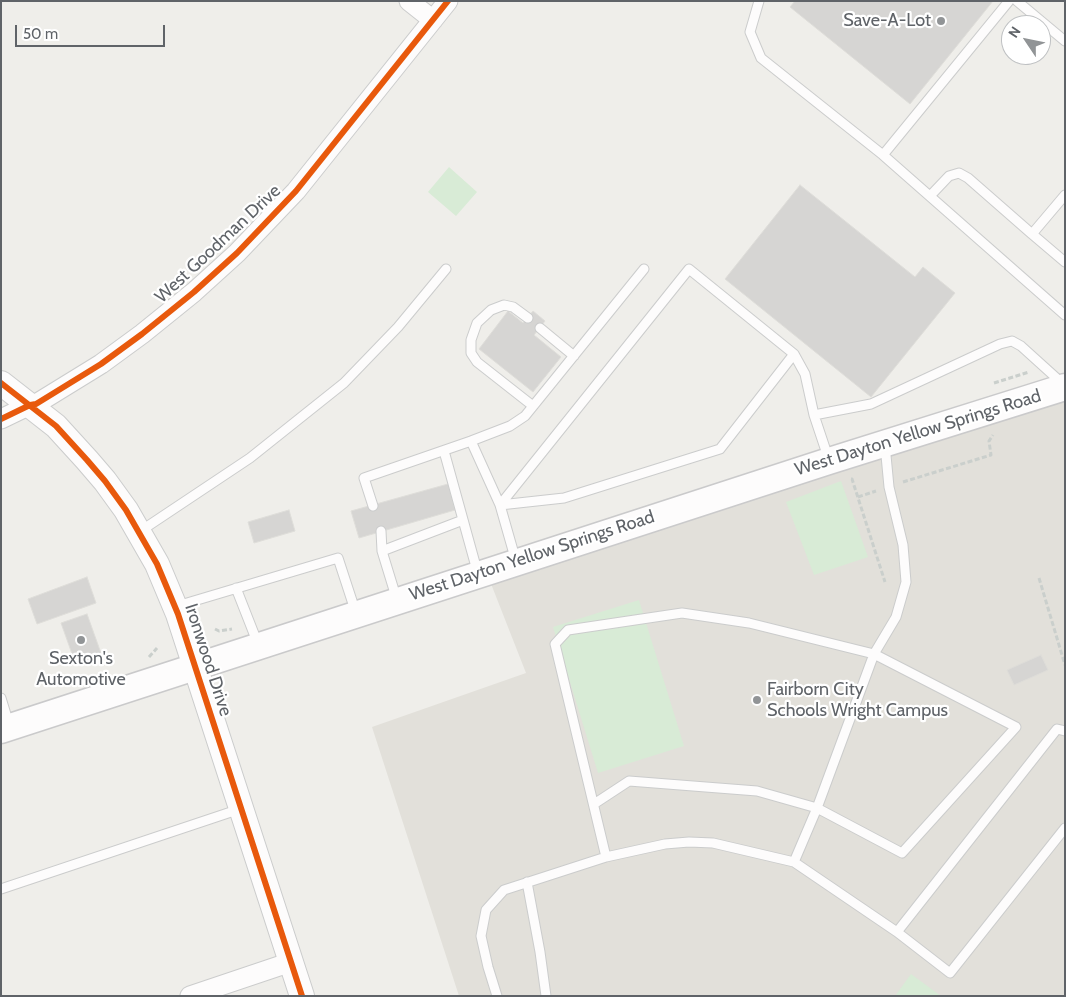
<!DOCTYPE html>
<html>
<head>
<meta charset="utf-8">
<style>
  body { margin:0 }
  #map { position:relative; width:1066px; height:997px; overflow:hidden; background:#efeeea; font-family:Cabin,sans-serif }
  canvas { display:block }
  .frame { position:absolute; inset:0; border:2px solid #5f6368; pointer-events:none }
  .north { position:absolute; left:1001px; top:15px; width:50px; height:50px; box-sizing:border-box; background:#fff; border:1px solid #bfc1c3; border-radius:50%; rotate:304deg; font-size:14px; font-weight:700; line-height:20px; text-align:center; color:#5f6368 }
  .north::after { content:''; display:block; margin:auto; width:18px; height:22px; background:#919496; clip-path:polygon(50% 0,100% 100%,50% 72%,0 100%) }
  .scale { position:absolute; left:15px; top:25px; width:150px; height:22px; box-sizing:border-box; border:2px solid #5f6368; border-top:0; padding-left:6px; font-size:15px; line-height:18px; white-space:nowrap; color:#5f6368; -webkit-text-stroke:4px #fff; paint-order:stroke }
</style>
</head>
<body>
<div id="map">
<canvas width="1066" height="997"></canvas>
<div class="frame"></div>
<div class="north">N</div>
<div class="scale">50 m</div>
</div>
<script>
const ctx = document.querySelector('canvas').getContext('2d');
ctx.lineJoin = 'round';
function fill(path, color) {
  ctx.fillStyle = color;
  ctx.fill(path, 'evenodd');
}
function toPath(rows) {
  const path = new Path2D();
  for (const r of rows) {
    path.moveTo(r[0], r[1]);
    for (let i = 2; i < r.length; i += 2) path.lineTo(r[i], r[i + 1]);
  }
  return path;
}
function trace(path, color, width, dash) {
  ctx.strokeStyle = color;
  ctx.lineWidth = width;
  ctx.lineCap = dash ? 'butt' : 'round';
  ctx.setLineDash(dash || []);
  ctx.stroke(path);
}
function drawText(font, color, halo, rows, align = 'center') {
  ctx.font = font + ' Cabin,sans-serif';
  ctx.lineWidth = 4.5;
  ctx.setLineDash([]);
  ctx.textBaseline = 'middle';
  ctx.strokeStyle = halo;
  ctx.fillStyle = color;
  for (const [text, x, y, turn = 0] of rows) {
    ctx.save();
    ctx.translate(x, y);
    ctx.rotate((+turn || 0) * Math.PI / 180);
    ctx.textAlign = isNaN(turn) ? turn : align;
    if (halo) ctx.strokeText(text, 0, 0);
    ctx.fillText(text, 0, 0);
    ctx.restore();
  }
}
const education = toPath([
  [1065,387,1065,996,459,996,372,727,526,673,486,571]
]);
const green = toPath([
  [449,167,477,192,456,216,428,192],
  [841,481,868,557,814,575,786,502],
  [639,600,684,746,598,773,553,627],
  [911,974,941,996,895,996]
]);
const building = toPath([
  [795,1,993,1,910,104,790,7,795,1],
  [800,185,915,277,923,267,955,293,871,397,725,279,800,185],
  [508,311,523,323,533,311,545,321,534,335,561,357,533,392,479,349,508,311],
  [448,484,455,510,359,538,351,511,448,484],
  [289,510,295,531,254,543,248,522,289,510],
  [87,577,96,603,37,624,28,599,87,577],
  [87,614,102,656,76,665,61,623,87,614],
  [1041,655,1048,670,1014,685,1007,670,1041,655]
]);
const path = toPath([
  [994,383,1029,372],
  [851,479,852,479,885,582],
  [903,482,991,455,989,441,993,435],
  [858,497,876,491],
  [1039,578,1065,665],
  [215,629,219,631,232,629],
  [149,657,157,648]
]);
const service = toPath([
  [759,1,750,32,761,58,883,155,1065,315],
  [1017,1,1065,41],
  [883,155,1009,1],
  [930,196,949,176,959,173,968,178,1032,234,1065,195],
  [1032,234,1065,262],
  [528,318,513,307,504,305,491,310,477,323,471,340,471,353,477,362,533,406],
  [540,328,574,356],
  [814,415,871,404,1000,344,1012,341,1021,346,1063,384],
  [444,451,478,574],
  [500,505,689,269,794,354,805,374,814,415,829,460],
  [500,505,564,498,720,449,794,354],
  [373,506,364,478,471,441],
  [381,531,382,551,397,600],
  [139,532,250,458,344,383,398,327,446,269],
  [382,551,463,520],
  [516,561,500,505,471,441,510,426,525,416,644,269],
  [236,588,258,644],
  [177,606,338,558,356,613],
  [1,698,9,724],
  [594,804,629,781,757,791,817,808,902,853,1016,727,874,654,896,617,906,582,903,545,889,487,885,445],
  [606,857,555,644,568,630,682,613,749,623,874,654,817,808,794,862,897,932,1057,729,1065,731],
  [527,882,540,952,546,996],
  [1,889,240,809],
  [897,932,950,973,1065,828],
  [497,996,488,967,481,936,486,910,504,890,606,857,665,844,689,842,713,843,794,862]
]);
const minor = toPath([
  [409,1,433,20],
  [1,419,30,405,36,404,101,364,142,334,194,292,237,253,296,191,448,1],
  [190,996,291,962]
]);
const tertiary = toPath([
  [1,383,56,426,87,460,105,481,126,510,157,564,178,614,302,996]
]);
const secondary = toPath([
  [1,730,829,461,1065,387]
]);
const cycleway = toPath([
  [1,383,56,426,87,460,105,481,126,510,157,564,178,614,302,996],
  [1,419,30,405,36,404,101,364,142,334,194,292,237,253,296,191,448,1]
]);
const markers = [
  [941,21,5,"#919496"],
  [81,640,5,"#919496"],
  [757,700,5,"#919496"]
];
const poiNames = [
  ["Save-A-Lot",931,21],
  ["Sexton's",81,659,"center"],
  ["Automotive",81,680,"center"],
  ["Fairborn City",767,690,"left"],
  ["Schools Wright Campus",767,711,"left"]
];
const streetNames = [
  ["West Goodman Drive",218,244,-43],
  ["West Dayton Yellow Springs Road",918,433,-17],
  ["West Dayton Yellow Springs Road",532,556,-18],
  ["Ironwood Drive",208,660,72]
];
fill(education, '#e2e0da');
fill(green, '#d8ebd6');
fill(building, '#d6d5d3');
trace(building, '#deddd9', 1);
trace(service, '#cbcccc', 11);
trace(minor, '#cbcccc', 21);
trace(tertiary, '#cbcccc', 26);
trace(secondary, '#cacacb', 29);
trace(path, '#cacfcc', 3, [5, 2.5]);
trace(service, '#fdfcfc', 9);
trace(minor, '#fdfcfc', 19);
trace(tertiary, '#fdfcfc', 24);
trace(secondary, '#fdfcfc', 26);
trace(cycleway, '#e8590c', 6);
for (const [x, y, r, color] of markers) {
  const dot = new Path2D();
  dot.arc(x, y, r, 0, 2 * Math.PI);
  ctx.fillStyle = color;
  ctx.fill(dot);
  trace(dot, '#fff', 2);
}
drawText('18px', '#5f6368', '#fff', poiNames, 'right');
drawText('18px', '#5f6368', '#fff', streetNames);
</script>
</body>
</html>
